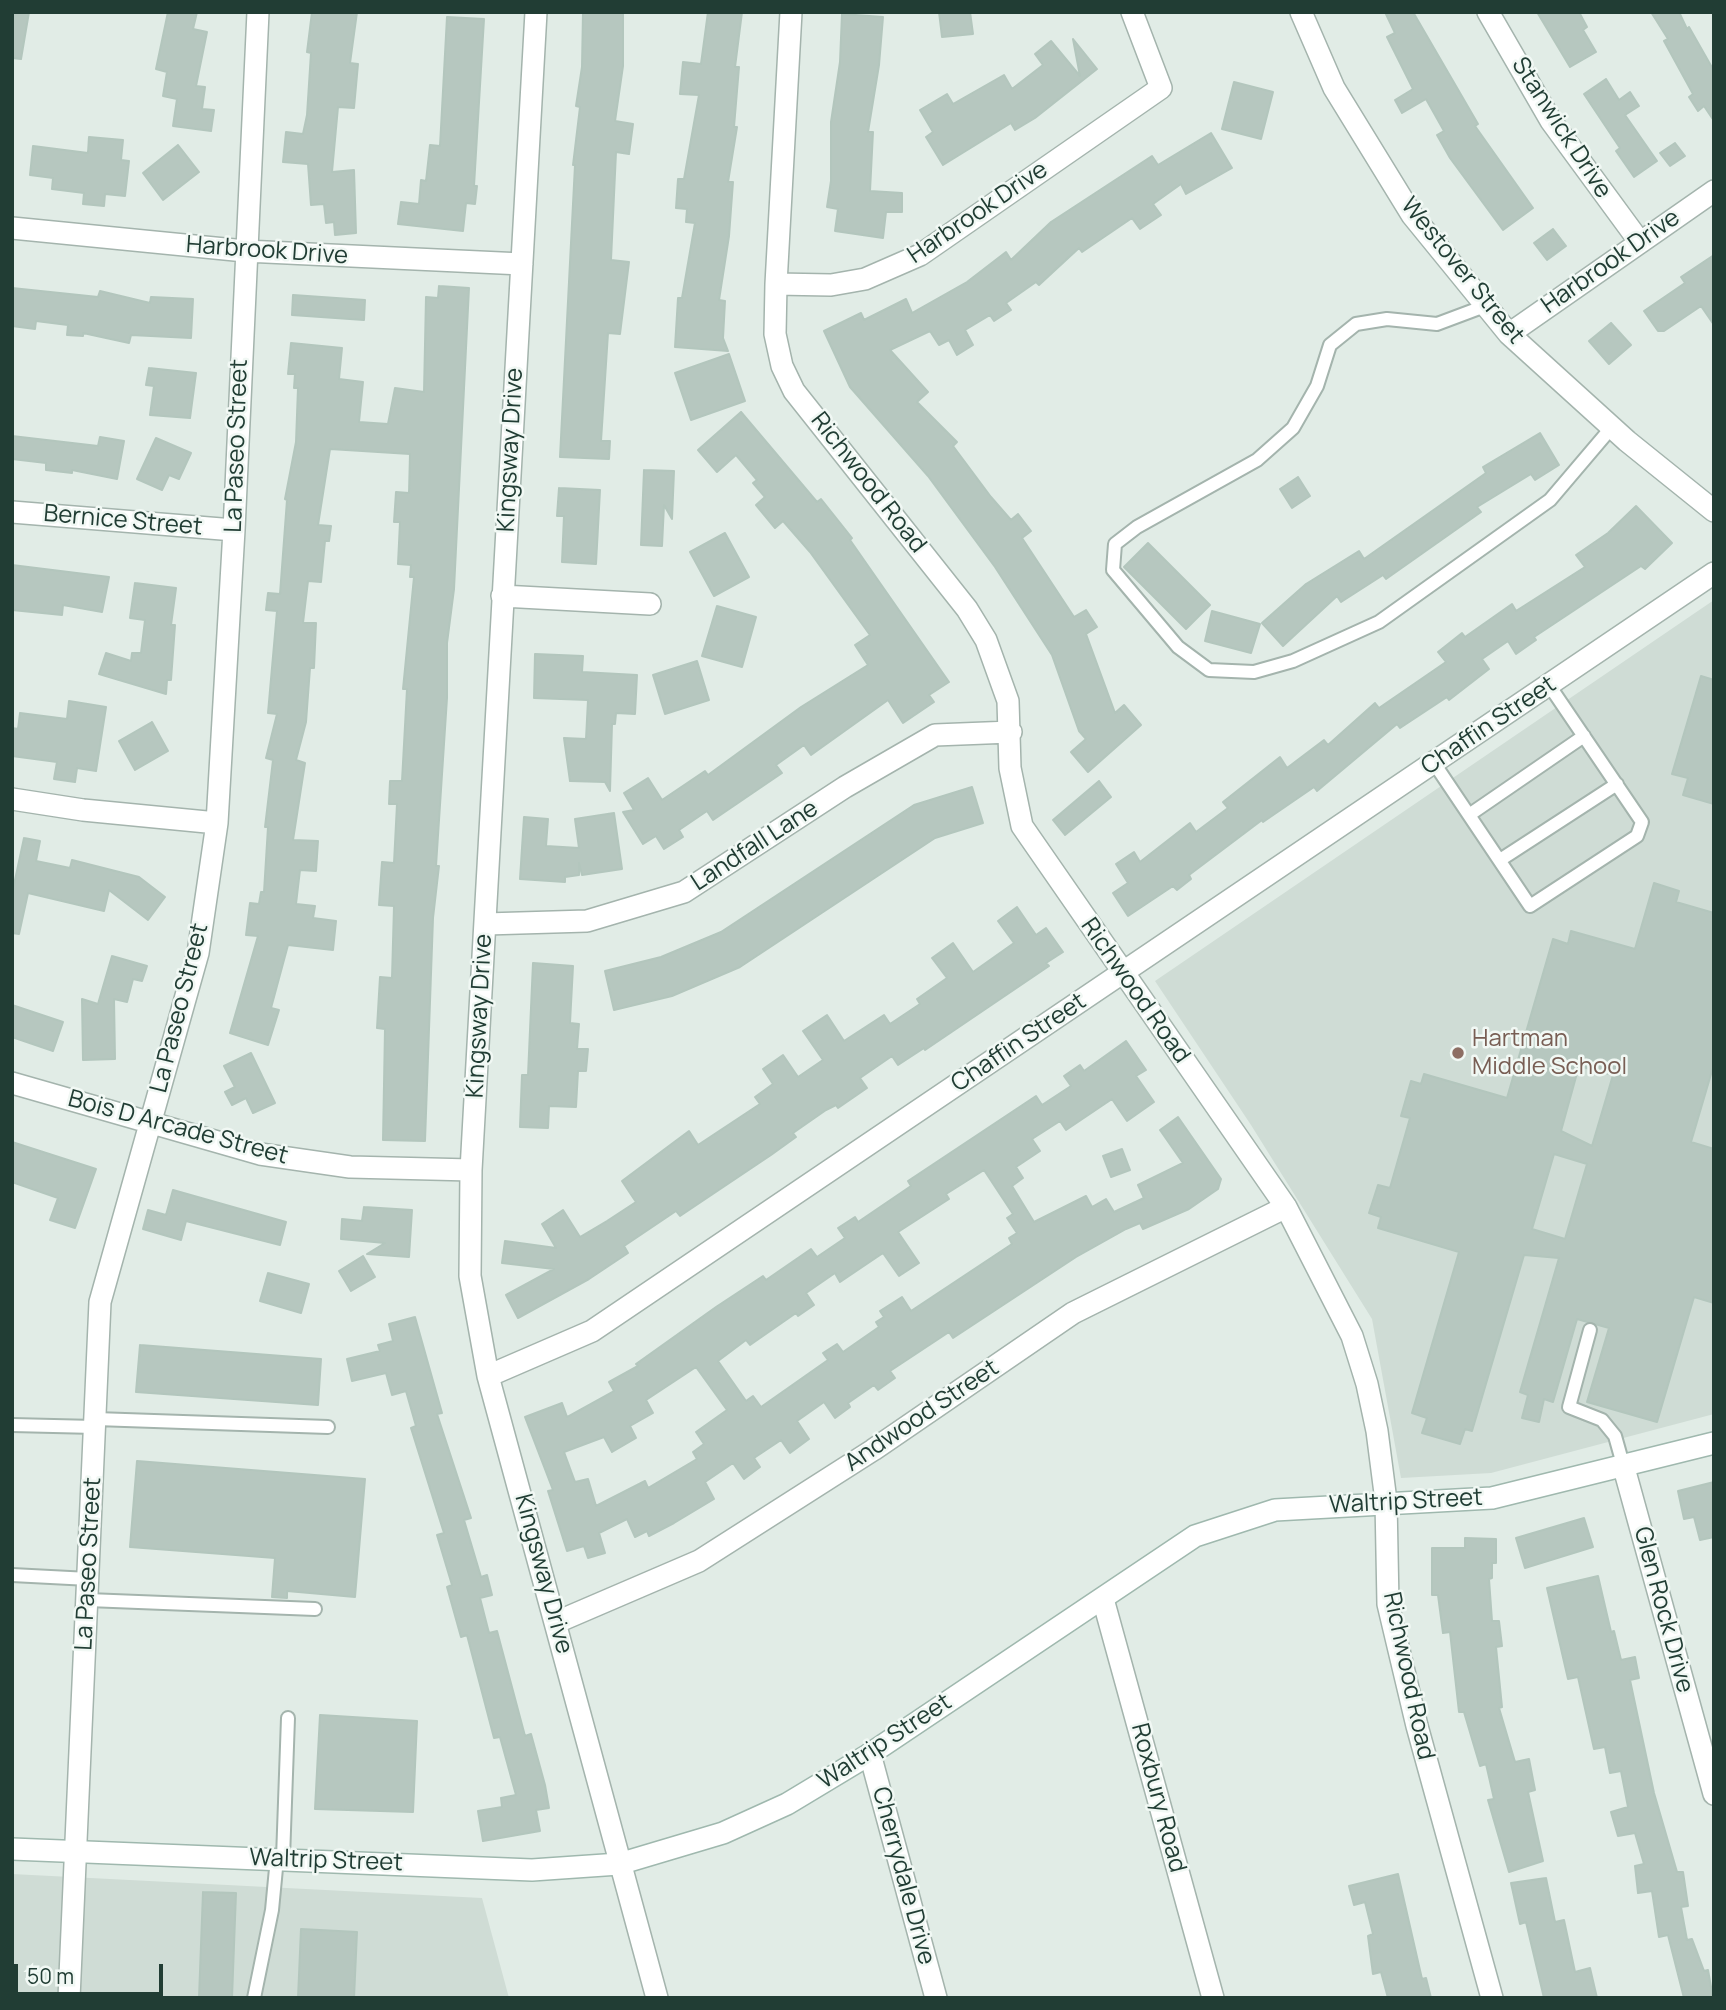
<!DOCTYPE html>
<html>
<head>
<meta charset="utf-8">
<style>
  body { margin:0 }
  #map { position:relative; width:1726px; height:2010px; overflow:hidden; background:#e1ece6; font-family:Manrope,sans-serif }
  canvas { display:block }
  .frame { position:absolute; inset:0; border:14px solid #213d34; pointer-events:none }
  .scale { position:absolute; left:14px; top:1964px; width:149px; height:32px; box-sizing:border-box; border:4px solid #213d34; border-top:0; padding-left:9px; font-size:21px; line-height:24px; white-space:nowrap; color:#213d34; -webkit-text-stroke:5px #f1f8f4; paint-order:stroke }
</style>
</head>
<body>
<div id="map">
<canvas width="1726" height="2010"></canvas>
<div class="frame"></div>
<div class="scale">50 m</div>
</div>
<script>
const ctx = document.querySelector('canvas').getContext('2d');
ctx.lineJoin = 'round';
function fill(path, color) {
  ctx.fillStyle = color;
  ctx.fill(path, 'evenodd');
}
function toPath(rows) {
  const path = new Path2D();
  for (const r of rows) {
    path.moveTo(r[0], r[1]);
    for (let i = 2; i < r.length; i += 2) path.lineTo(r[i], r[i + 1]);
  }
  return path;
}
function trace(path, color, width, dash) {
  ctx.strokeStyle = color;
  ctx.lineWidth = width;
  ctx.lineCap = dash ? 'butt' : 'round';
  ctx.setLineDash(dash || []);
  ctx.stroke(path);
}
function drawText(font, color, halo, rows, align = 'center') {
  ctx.font = font + ' Manrope,sans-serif';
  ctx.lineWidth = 5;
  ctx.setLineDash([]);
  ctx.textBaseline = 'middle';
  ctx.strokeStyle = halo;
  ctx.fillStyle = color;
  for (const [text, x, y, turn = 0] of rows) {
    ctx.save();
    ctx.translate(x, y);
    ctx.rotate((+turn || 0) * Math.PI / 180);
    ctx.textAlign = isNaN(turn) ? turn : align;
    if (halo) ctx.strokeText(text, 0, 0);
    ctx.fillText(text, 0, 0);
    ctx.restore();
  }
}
const built = toPath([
  [1714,600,1714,1414,1491,1473,1401,1478,1372,1319,1251,1125,1155,981],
  [12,1874,482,1898,509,1998,12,1998]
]);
const building = toPath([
  [12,12,29,12,21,59,12,58,12,12],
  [168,12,197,12,193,29,207,32,196,86,205,87,202,109,214,110,211,131,173,126,177,99,163,96,167,72,156,69,168,12],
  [312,12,357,12,350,63,358,64,354,108,338,107,332,172,354,170,356,233,335,235,334,222,326,223,324,204,311,205,308,164,283,162,286,132,303,134,307,115,311,53,307,52,312,12],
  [583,12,623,12,623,66,615,121,633,124,629,154,616,152,611,260,629,262,620,334,608,333,601,441,610,441,609,459,560,457,575,165,573,165,580,107,576,106,582,67,583,12],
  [708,12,742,12,735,67,739,67,734,127,737,127,728,182,733,182,729,236,719,300,725,301,723,338,728,351,675,347,678,298,682,298,695,223,686,222,687,209,676,208,678,179,684,179,699,95,680,94,683,62,701,64,708,12],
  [939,12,970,12,973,34,942,37,939,12],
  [1385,12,1413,12,1478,124,1475,126,1533,208,1503,230,1450,158,1437,135,1444,131,1426,99,1402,113,1395,100,1413,89,1387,37,1395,33,1385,12],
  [1537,12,1579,12,1587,27,1583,30,1596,52,1570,67,1537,12],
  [1651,12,1679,12,1687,29,1689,27,1714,71,1714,121,1704,106,1698,111,1689,97,1693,94,1664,41,1668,39,1651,12],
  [842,14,883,17,879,65,868,132,873,132,870,191,902,193,902,212,886,212,883,238,835,231,838,209,827,207,831,181,831,122,840,62,842,14],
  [447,17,484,19,474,186,477,186,475,204,466,203,463,231,398,224,401,202,419,204,421,180,426,181,430,145,440,146,447,17],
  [1073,39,1097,69,1035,118,1015,130,1011,123,943,165,926,137,933,132,920,110,947,94,953,104,1004,75,1012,89,1043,65,1035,54,1051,41,1080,76,1073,39],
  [1606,79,1619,100,1630,92,1639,106,1625,115,1657,161,1634,177,1616,151,1620,148,1584,94,1606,79],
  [1234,82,1273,92,1261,139,1222,129,1234,82],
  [1211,133,1232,168,1186,194,1181,184,1153,204,1161,215,1140,229,1132,218,1082,252,1079,248,1039,285,1036,282,1006,303,1011,310,994,321,990,315,965,330,973,345,957,355,949,340,939,345,930,331,890,350,928,392,917,402,957,442,953,446,991,497,1011,520,1018,514,1031,531,1022,538,1074,617,1086,610,1097,627,1086,634,1115,713,1124,705,1141,725,1088,772,1071,752,1086,739,1079,731,1052,655,995,567,928,476,850,387,824,331,861,313,864,320,906,299,912,313,967,282,1006,252,1011,260,1051,222,1152,156,1158,165,1211,133],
  [89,137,123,140,121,160,129,161,125,196,105,194,104,206,83,204,84,193,52,189,53,178,30,175,33,146,88,153,89,137],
  [1675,143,1685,156,1670,166,1660,153,1675,143],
  [178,145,199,172,163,200,143,173,178,145],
  [1553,229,1566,246,1547,260,1534,243,1553,229],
  [1714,255,1714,325,1701,306,1664,331,1658,331,1644,311,1685,283,1681,277,1714,255],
  [439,286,469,288,454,589,447,643,447,698,436,866,439,866,433,918,425,1141,383,1140,385,1029,377,1028,380,977,392,978,394,906,379,905,382,862,394,863,397,804,389,804,390,781,402,781,407,689,403,689,414,577,410,577,411,565,398,564,400,522,394,522,396,492,409,493,410,454,330,449,318,525,331,526,329,541,325,541,321,582,308,581,303,623,316,623,314,668,310,668,306,722,296,760,305,763,293,840,318,841,316,871,300,870,296,904,315,906,313,918,336,921,333,950,288,945,271,1008,279,1010,268,1045,230,1033,258,936,246,935,250,903,259,904,261,892,264,892,268,827,265,827,273,760,266,758,277,714,268,713,277,611,266,610,268,593,280,594,287,500,285,499,296,442,298,388,294,388,295,374,288,374,291,343,342,348,339,379,363,382,359,422,388,424,395,388,424,392,426,297,438,298,439,286],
  [12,288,98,297,100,291,150,303,151,297,193,299,191,338,131,335,129,343,83,333,83,336,67,335,68,325,36,321,35,329,12,326,12,288],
  [293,295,365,300,364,320,292,315,293,295],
  [1611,323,1631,345,1609,364,1589,341,1611,323],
  [729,354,745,401,691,420,675,373,729,354],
  [149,368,196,373,190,418,150,415,154,386,146,385,149,368],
  [741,412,817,502,821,499,852,538,850,540,949,682,929,695,934,702,903,723,888,700,811,755,804,745,776,765,782,773,713,820,707,811,679,830,683,837,664,849,656,836,643,844,623,812,634,810,624,793,648,778,662,800,705,771,708,775,801,707,868,665,855,645,870,635,810,552,783,521,775,528,756,505,765,497,753,483,757,480,736,455,717,472,698,450,741,412],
  [1540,433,1559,465,1535,480,1531,474,1477,507,1481,512,1386,579,1383,575,1341,602,1337,596,1283,646,1262,623,1306,584,1359,551,1364,559,1486,473,1483,467,1540,433],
  [12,436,98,446,100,437,124,441,117,479,72,470,72,473,46,470,46,463,12,459,12,436],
  [156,438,191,453,179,479,169,475,162,490,137,479,156,438],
  [644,470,674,471,672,519,664,505,662,546,641,545,644,470],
  [1298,477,1310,496,1292,508,1280,489,1298,477],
  [559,488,600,490,596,564,562,562,564,516,557,516,559,488],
  [1636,506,1672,543,1645,569,1641,566,1534,637,1536,640,1516,654,1508,641,1482,659,1489,669,1449,700,1447,697,1400,728,1397,724,1317,791,1314,787,1263,822,1262,820,1189,875,1191,879,1177,890,1173,886,1128,916,1113,893,1128,883,1116,864,1134,852,1140,862,1190,823,1196,832,1228,808,1223,802,1280,757,1287,768,1324,740,1328,745,1375,703,1379,708,1446,662,1438,652,1462,633,1465,637,1512,604,1516,611,1585,567,1576,555,1608,533,1636,506],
  [725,533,749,577,714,596,690,552,725,533],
  [1148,543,1210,605,1186,629,1124,567,1148,543],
  [12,565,109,577,102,612,63,605,62,615,12,610,12,565],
  [135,583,176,588,171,625,175,625,171,680,167,680,166,694,99,674,106,653,131,661,132,653,141,653,145,620,130,618,135,583],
  [717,606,756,617,742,667,702,656,717,606],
  [1212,611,1260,624,1251,653,1205,641,1212,611],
  [535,654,583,656,582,672,637,675,635,714,616,713,615,724,612,724,610,791,605,782,570,781,564,738,586,739,588,700,534,698,535,654],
  [697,661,709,700,665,714,653,675,697,661],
  [1701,676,1714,680,1714,804,1683,795,1688,778,1672,774,1701,676],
  [69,701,106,707,96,771,77,768,75,782,54,779,57,762,12,756,12,728,18,729,20,713,67,719,69,701],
  [152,722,168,751,135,770,119,741,152,722],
  [1099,781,1111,797,1065,835,1053,820,1099,781],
  [972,787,983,823,935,838,740,967,672,996,614,1010,605,971,661,957,721,932,914,805,972,787],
  [614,813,622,869,582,875,579,863,579,875,565,877,565,882,520,879,524,817,548,819,546,846,579,848,575,819,614,813],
  [24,838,40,841,36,861,70,868,72,860,139,877,165,897,148,920,109,890,104,911,28,893,19,934,12,933,12,894,24,838],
  [1654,883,1679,891,1676,902,1714,913,1714,1064,1691,1142,1714,1149,1714,1303,1694,1297,1657,1422,1587,1402,1609,1328,1577,1319,1553,1402,1544,1399,1539,1422,1522,1418,1528,1395,1520,1392,1559,1258,1524,1255,1472,1431,1465,1429,1460,1444,1422,1433,1427,1418,1412,1413,1459,1252,1378,1228,1381,1217,1369,1213,1378,1185,1390,1188,1410,1118,1401,1116,1411,1081,1421,1084,1424,1074,1507,1098,1553,939,1568,944,1571,931,1635,949,1654,883],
  [1579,1066,1613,1075,1592,1146,1561,1131,1579,1066],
  [1554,1154,1587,1164,1565,1239,1532,1229,1554,1154],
  [1017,907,1036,935,1046,928,1063,952,1046,963,1049,966,925,1050,924,1048,898,1065,892,1056,860,1078,867,1088,838,1108,836,1105,826,1110,793,1133,796,1137,771,1155,680,1216,676,1211,624,1246,628,1253,589,1279,518,1318,506,1295,554,1269,502,1263,505,1241,556,1248,542,1224,563,1210,580,1237,607,1221,636,1202,622,1181,689,1131,698,1145,760,1104,755,1097,773,1084,763,1069,783,1055,798,1077,823,1060,803,1031,827,1015,844,1041,884,1015,890,1024,920,1004,917,999,947,978,932,958,953,943,973,972,1014,943,998,921,1017,907],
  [112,956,147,966,142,981,133,979,127,1002,114,999,115,1059,83,1060,82,999,98,1004,112,956],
  [533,963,573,966,570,1023,579,1024,577,1049,588,1049,586,1071,578,1071,576,1107,549,1106,548,1128,520,1127,522,1075,528,1075,533,963],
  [12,1005,63,1022,53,1051,12,1037,12,1005],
  [1126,1041,1146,1070,1136,1076,1154,1102,1127,1121,1112,1099,1066,1130,1060,1121,1032,1139,1040,1151,1016,1167,1023,1178,1012,1186,1034,1222,1086,1196,1092,1207,1106,1199,1114,1212,1144,1198,1138,1185,1183,1163,1160,1130,1178,1117,1221,1179,1218,1189,1189,1209,1143,1229,1140,1223,1126,1229,1076,1257,953,1338,949,1332,890,1371,895,1378,878,1390,874,1385,848,1403,850,1407,835,1418,824,1402,797,1421,809,1439,790,1453,781,1440,754,1458,760,1467,744,1479,733,1463,705,1482,714,1499,674,1523,649,1536,647,1531,635,1537,627,1519,599,1533,605,1553,588,1558,584,1546,567,1551,548,1491,553,1490,525,1417,562,1403,567,1417,614,1391,609,1382,638,1366,636,1364,716,1307,763,1276,766,1280,811,1249,817,1257,845,1238,838,1228,855,1217,858,1222,911,1186,908,1181,1036,1096,1042,1105,1071,1086,1064,1076,1080,1065,1084,1071,1126,1041],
  [984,1170,1013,1214,1007,1218,1017,1233,1009,1238,1012,1244,911,1311,902,1297,880,1311,884,1317,876,1322,879,1327,843,1352,837,1344,823,1353,828,1360,761,1407,753,1396,746,1401,718,1361,746,1340,750,1345,796,1313,798,1316,814,1305,806,1293,835,1273,840,1282,883,1253,899,1276,919,1263,898,1232,949,1199,946,1194,984,1170],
  [696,1367,727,1410,696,1432,704,1444,693,1452,697,1459,648,1488,645,1481,596,1506,588,1479,575,1482,564,1452,604,1437,612,1452,636,1438,630,1426,653,1413,646,1400,696,1367],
  [251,1053,275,1103,253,1113,246,1098,232,1105,225,1092,235,1087,224,1066,251,1053],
  [12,1142,96,1169,75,1228,50,1220,58,1198,12,1182,12,1142],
  [1122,1149,1130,1170,1111,1177,1103,1156,1122,1149],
  [173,1190,286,1222,280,1245,186,1221,181,1240,143,1229,148,1210,166,1215,173,1190],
  [364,1207,412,1210,409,1257,367,1254,385,1243,341,1239,342,1219,362,1221,364,1207],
  [363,1256,375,1277,351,1291,339,1271,363,1256],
  [268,1273,309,1284,301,1313,260,1301,268,1273],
  [415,1317,442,1413,437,1414,471,1518,464,1520,481,1577,487,1575,492,1595,480,1598,489,1633,497,1631,525,1736,531,1734,545,1785,549,1808,536,1810,540,1831,483,1841,478,1811,502,1807,501,1798,516,1795,500,1737,494,1738,467,1635,461,1637,447,1587,452,1585,437,1535,444,1533,411,1428,416,1426,406,1391,392,1395,386,1373,352,1381,347,1359,380,1351,378,1345,393,1341,389,1324,415,1317],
  [140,1345,321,1359,318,1405,136,1392,140,1345],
  [137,1461,365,1479,355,1597,287,1591,287,1598,272,1597,275,1558,130,1547,137,1461],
  [1714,1482,1714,1537,1700,1540,1694,1517,1684,1519,1678,1491,1714,1482],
  [1584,1518,1593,1547,1525,1568,1516,1538,1584,1518],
  [1465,1538,1496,1539,1496,1563,1492,1563,1492,1578,1489,1579,1492,1621,1499,1621,1502,1646,1496,1647,1502,1707,1499,1708,1515,1762,1529,1759,1535,1790,1528,1792,1543,1861,1509,1872,1488,1800,1494,1799,1486,1764,1480,1766,1464,1712,1459,1712,1450,1632,1443,1633,1438,1595,1432,1595,1432,1548,1465,1548,1465,1538],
  [1598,1576,1611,1632,1614,1631,1621,1660,1635,1657,1639,1678,1630,1680,1654,1793,1677,1872,1683,1872,1688,1906,1681,1907,1687,1940,1692,1939,1704,1971,1708,1970,1713,1998,1684,1998,1668,1935,1659,1937,1652,1891,1638,1893,1635,1866,1644,1864,1635,1833,1618,1836,1611,1812,1628,1807,1621,1771,1610,1773,1605,1747,1594,1749,1578,1677,1568,1679,1547,1588,1598,1576],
  [320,1715,417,1721,413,1812,315,1809,320,1715],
  [1398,1874,1422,1979,1426,1978,1431,1998,1388,1998,1381,1972,1373,1974,1368,1936,1373,1934,1365,1902,1354,1905,1349,1886,1398,1874],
  [1546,1878,1555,1922,1564,1920,1575,1972,1590,1968,1597,1998,1544,1998,1526,1922,1520,1924,1511,1883,1546,1878],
  [203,1892,236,1893,232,1998,199,1998,203,1892],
  [301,1929,357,1932,354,1998,298,1998,301,1929]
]);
const lane = toPath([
  [1485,306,1437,324,1387,319,1356,324,1330,345,1317,386,1293,428,1257,460,1137,527,1115,544,1113,570,1178,647,1209,670,1254,672,1293,661,1379,622,1550,500,1612,427],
  [1434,763,1530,906,1637,836,1642,822,1549,685],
  [1469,815,1584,736],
  [1500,860,1617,784],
  [1590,1330,1569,1407,1602,1420,1615,1436,1624,1468],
  [96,1419,328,1427],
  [12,1425,95,1427],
  [12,1575,89,1579],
  [88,1600,315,1609],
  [283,1858,288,1718],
  [254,1998,272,1910,277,1858]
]);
const street = toPath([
  [536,12,471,1170,470,1276,488,1376,657,1998],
  [791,12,776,284,775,334,782,366,794,391,967,609,986,640,1008,701,1010,768,1022,826,1286,1207,1352,1336,1367,1384,1377,1431,1386,1501,1388,1604,1417,1726,1492,1998],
  [1301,12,1334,88,1412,215,1509,334,1627,441,1714,511],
  [1488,12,1551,121,1639,241],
  [12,228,245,251,522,264],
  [776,284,831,285,865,279,920,255,1161,88,1132,12],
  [1509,334,1714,191],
  [12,512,234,530],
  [502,596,650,604],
  [12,799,83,810,217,823],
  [486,924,587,921,684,892,845,787,935,735,1011,732],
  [12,1083,260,1154,350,1167,471,1170],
  [488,1376,592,1331,1714,573],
  [1624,1468,1714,1794],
  [1103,1599,1213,1998],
  [557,1622,699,1561,873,1450,1073,1313,1286,1207],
  [870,1754,936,1998],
  [69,1998,100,1302,198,953,217,823,234,530,258,12]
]);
const secondary = toPath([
  [12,1849,532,1870,619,1864,723,1833,787,1804,870,1754,1195,1536,1275,1510,1492,1498,1714,1443]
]);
const markers = [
  [1458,1053,7,"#8d6e63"]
];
const streetNames = [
  ["Stanwick Drive",1561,128,57],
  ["Harbrook Drive",978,213,-34],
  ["Harbrook Drive",267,251,4],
  ["Harbrook Drive",1611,262,-35],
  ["Westover Street",1462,271,51],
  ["La Paseo Street",237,446,-88],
  ["Kingsway Drive",511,450,-87],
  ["Richwood Road",868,483,52],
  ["Bernice Street",123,521,5],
  ["Chaffin Street",1489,726,-34],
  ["Landfall Lane",755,846,-33],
  ["Richwood Road",1135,991,55],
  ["La Paseo Street",180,1008,-76],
  ["Kingsway Drive",480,1016,-87],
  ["Chaffin Street",1019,1043,-34],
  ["Bois D Arcade Street",178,1128,15],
  ["Andwood Street",922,1416,-34],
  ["Waltrip Street",1406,1502,-3],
  ["La Paseo Street",89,1564,-87],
  ["Kingsway Drive",543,1574,75],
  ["Glen Rock Drive",1663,1610,75],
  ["Richwood Road",1408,1676,78],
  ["Waltrip Street",885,1742,-33],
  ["Roxbury Road",1158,1798,75],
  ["Waltrip Street",326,1861,2],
  ["Cherrydale Drive",903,1876,75]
];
const educationNames = [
  ["Hartman",1472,1039],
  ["Middle School",1472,1067]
];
fill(built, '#cfdcd5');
fill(building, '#b6c7bf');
trace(building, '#b3c6bd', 2);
trace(lane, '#a4b4ad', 16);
trace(street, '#a4b4ad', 24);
trace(secondary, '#9fb8ae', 24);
trace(lane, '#fff', 12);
trace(street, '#fff', 21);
trace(secondary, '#fff', 21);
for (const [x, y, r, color] of markers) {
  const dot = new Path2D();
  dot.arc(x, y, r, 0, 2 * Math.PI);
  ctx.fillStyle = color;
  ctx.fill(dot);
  trace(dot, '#f1f8f4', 2.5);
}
drawText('24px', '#213d34', '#f1f8f4', streetNames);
drawText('24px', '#785e54', '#f1f8f4', educationNames, 'left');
</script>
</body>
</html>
